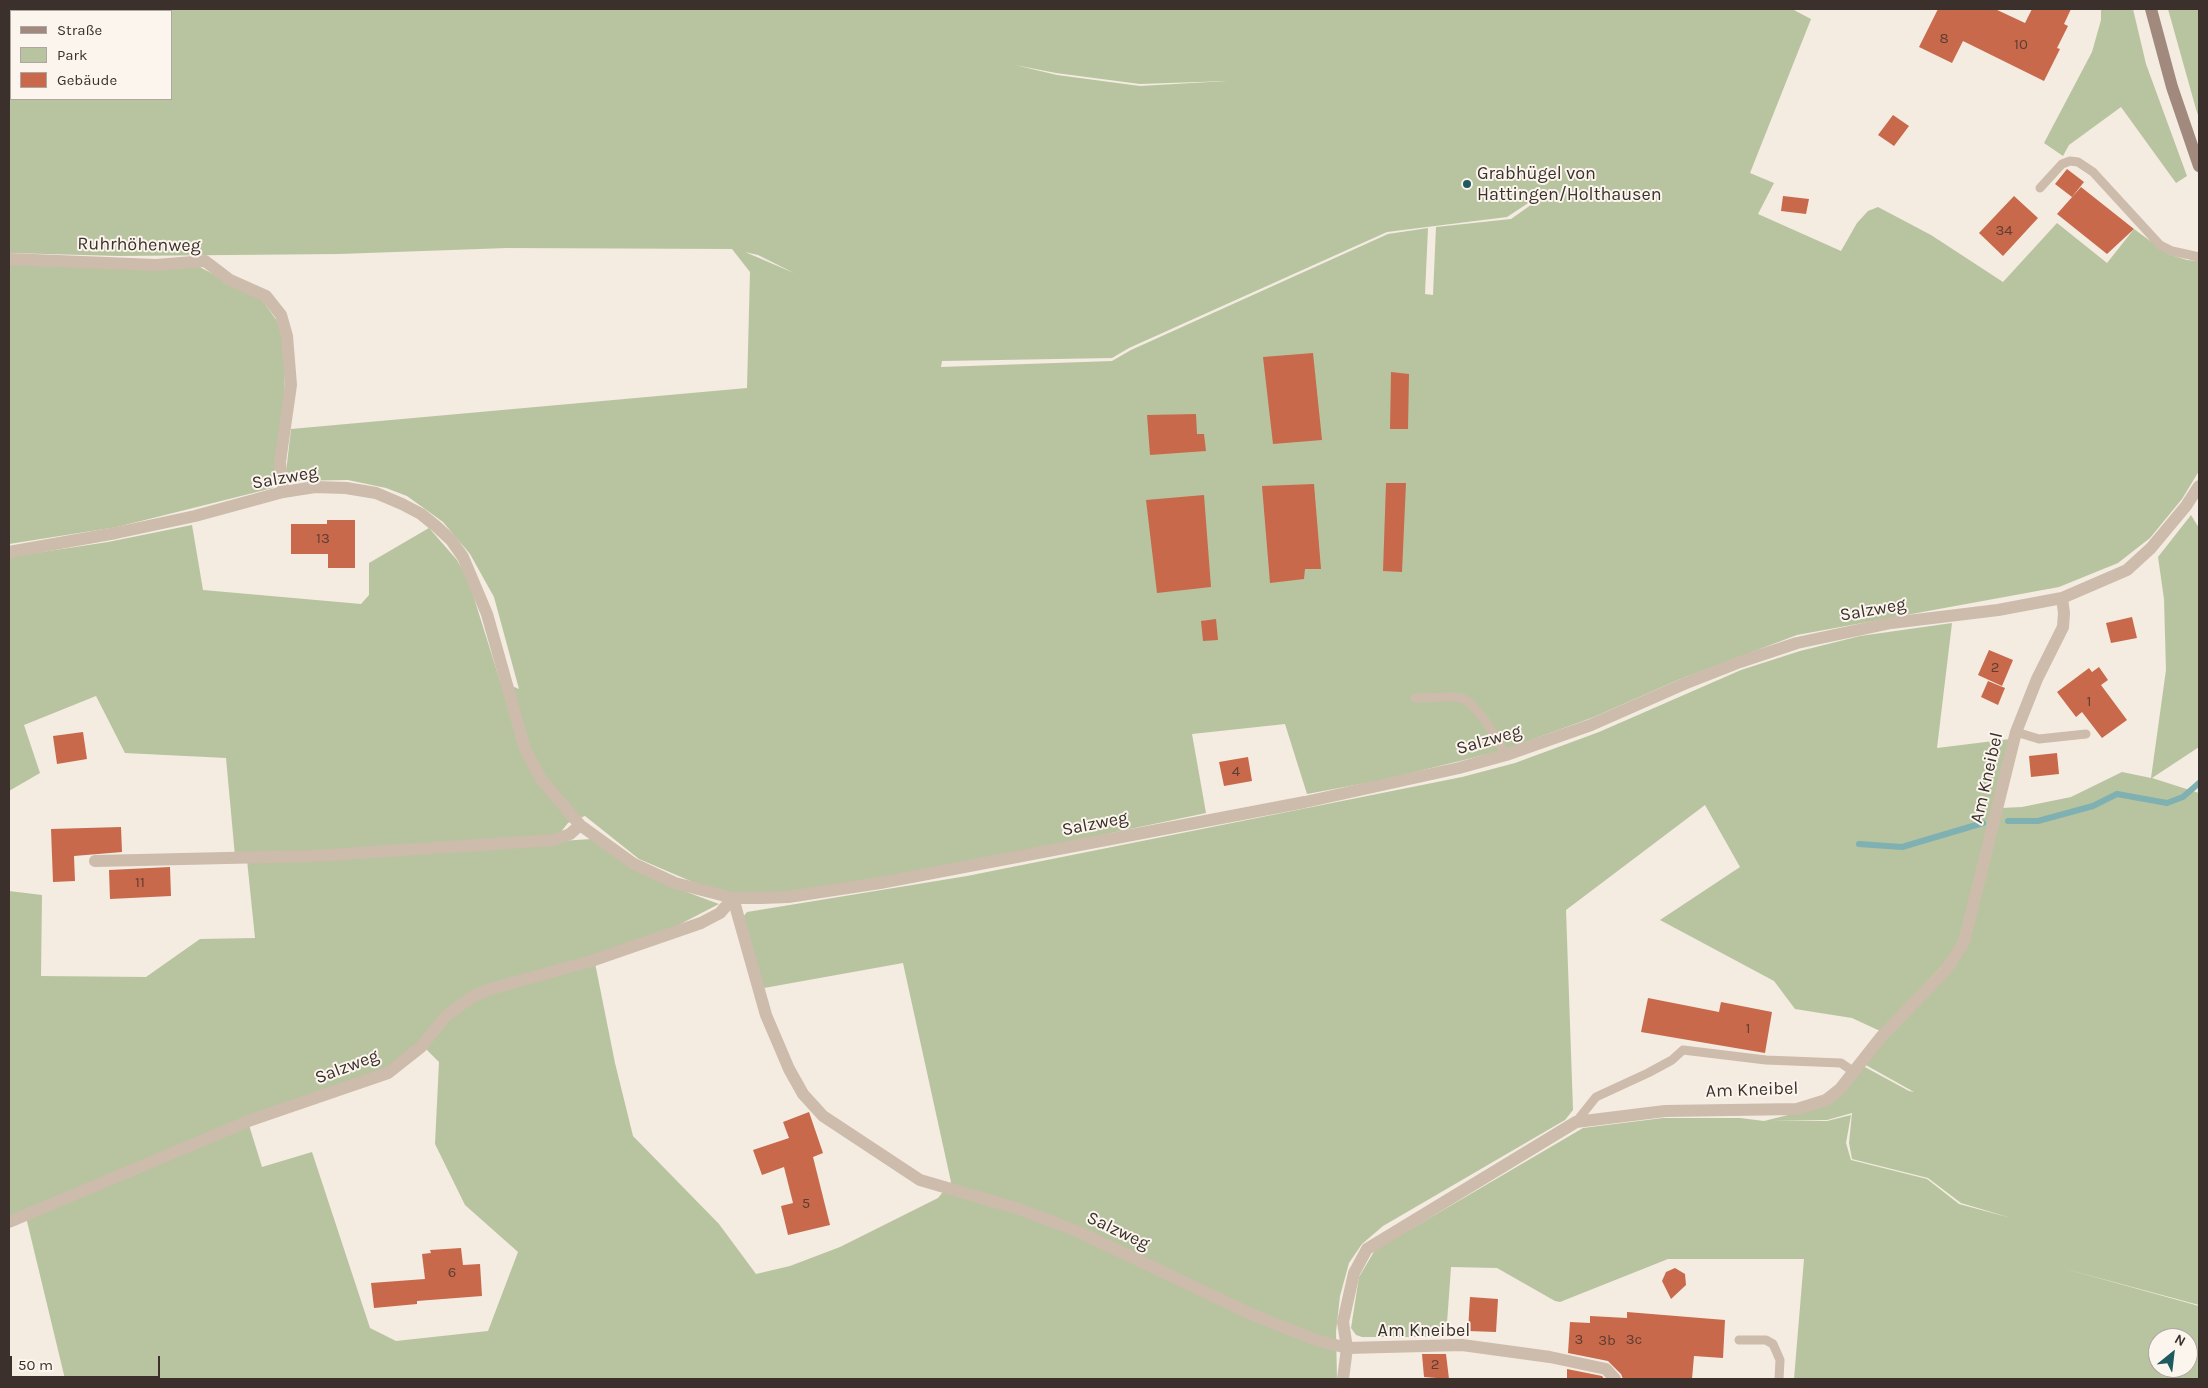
<!DOCTYPE html>
<html>
<head>
<meta charset="utf-8">
<style>
  body { margin:0 }
  #map { position:relative; width:2208px; height:1388px; overflow:hidden; background:#f4ebe1; font-family:Karla,sans-serif }
  canvas { display:block }
  .frame { position:absolute; inset:0; border:10px solid #3b302b; pointer-events:none }
  .legend { position:absolute; left:10px; top:10px; width:162px; height:90px; box-sizing:border-box; background:#fbf5ee; border:1px solid #aea6a0; margin:0; padding:6px 9px; list-style:none; font-size:15px; color:#3b302b }
  .legend li { display:flex; align-items:center; gap:10px; height:25px }
  .legend b { width:25px; border:1px solid #aea6a0 }
  .north { position:absolute; left:2148px; top:1328px; width:50px; height:50px; box-sizing:border-box; background:#fbf5ee; border:1px solid #aea6a0; border-radius:50%; rotate:29deg; font-size:14px; font-weight:700; line-height:20px; text-align:center; color:#3b302b }
  .north::after { content:''; display:block; margin:auto; width:18px; height:22px; background:#1f5a5e; clip-path:polygon(50% 0,100% 100%,50% 72%,0 100%) }
  .scale { position:absolute; left:10px; top:1356px; width:150px; height:22px; box-sizing:border-box; border:2px solid #3b302b; border-top:0; padding-left:6px; font-size:15px; line-height:18px; white-space:nowrap; color:#3b302b; -webkit-text-stroke:4px #fbf5ee; paint-order:stroke }
</style>
</head>
<body>
<div id="map">
<canvas width="2208" height="1388"></canvas>
<div class="frame"></div>
<ul class="legend">
<li><b style="height:6px;background:#a18a7d"></b>Straße</li>
<li><b style="height:14px;background:#b8c4a0"></b>Park</li>
<li><b style="height:14px;background:#c8694b"></b>Gebäude</li>
</ul>
<div class="north">N</div>
<div class="scale">50 m</div>
</div>
<script>
const ctx = document.querySelector('canvas').getContext('2d');
ctx.lineJoin = 'round';
function fill(path, color) {
  ctx.fillStyle = color;
  ctx.fill(path, 'evenodd');
}
function toPath(rows) {
  const path = new Path2D();
  for (const r of rows) {
    path.moveTo(r[0], r[1]);
    for (let i = 2; i < r.length; i += 2) path.lineTo(r[i], r[i + 1]);
  }
  return path;
}
function trace(path, color, width, dash) {
  ctx.strokeStyle = color;
  ctx.lineWidth = width;
  ctx.lineCap = dash ? 'butt' : 'round';
  ctx.setLineDash(dash || []);
  ctx.stroke(path);
}
function drawText(font, color, halo, rows, align = 'center') {
  ctx.font = font + ' Karla,sans-serif';
  ctx.lineWidth = 4;
  ctx.setLineDash([]);
  ctx.textBaseline = 'middle';
  ctx.strokeStyle = halo;
  ctx.fillStyle = color;
  for (const [text, x, y, turn = 0] of rows) {
    ctx.save();
    ctx.translate(x, y);
    ctx.rotate((+turn || 0) * Math.PI / 180);
    ctx.textAlign = isNaN(turn) ? turn : align;
    if (halo) ctx.strokeText(text, 0, 0);
    ctx.fillText(text, 0, 0);
    ctx.restore();
  }
}
const green = toPath([
  [9,9,1792,9,1811,19,1750,173,1774,183,1758,214,1841,251,1857,223,1868,211,1878,207,1931,235,2003,282,2057,223,2107,263,2134,229,2168,254,2187,260,2199,261,2199,471,2182,499,2150,538,2118,563,2059,587,1797,635,1678,680,1594,717,1501,751,1382,780,1307,794,1285,724,1192,734,1206,813,969,863,765,898,730,898,639,859,585,816,568,823,556,838,235,856,226,758,125,753,96,696,24,725,40,773,9,791,9,557,108,542,192,525,203,590,361,604,369,595,369,563,429,528,457,560,469,582,500,681,519,689,494,597,470,554,443,522,407,496,386,488,348,480,285,481,291,429,747,388,750,272,732,249,507,248,339,254,119,256,9,253],
  [11,11,171,11,171,99,11,99],
  [1015,65,1056,73,1140,84,1227,81,1140,86,1057,75],
  [1545,192,1545,195,1511,219,1436,227,1433,295,1425,294,1428,228,1388,234,1131,350,1112,361,941,367,942,361,1112,358,1129,348,1387,232,1507,217],
  [745,252,758,255,794,273],
  [2101,9,2133,9,2146,64,2187,176,2176,183,2121,107,2069,145,2063,156,2044,143,2092,52,2101,20],
  [2168,9,2199,9,2199,118,2196,109],
  [9,264,194,264,262,300,277,321,284,344,285,398,273,488,117,527,9,544],
  [2191,515,2199,528,2199,747,2152,778,2199,793,2199,1305,2062,1268,2199,1306,2199,1379,1794,1379,1804,1259,1668,1259,1560,1302,1555,1301,1497,1268,1451,1267,1446,1337,1362,1337,1356,1335,1351,1328,1359,1277,1375,1250,1583,1128,1663,1118,1740,1118,1764,1121,1800,1112,1863,1066,1909,1091,1914,1092,1864,1064,1959,957,2001,808,2022,807,2071,797,2122,772,2151,778,2166,670,2164,599,2158,557],
  [1852,1113,1849,1143,1852,1159,1928,1178,1961,1203,2011,1218,1959,1204,1927,1179,1851,1160,1846,1143,1851,1115,1827,1121,1771,1121,1827,1120],
  [2158,1338,2188,1338,2188,1368,2158,1368],
  [1952,623,1937,748,2010,739,1956,951,1880,1031,1852,1018,1795,1009,1774,981,1660,920,1740,867,1705,805,1566,910,1573,1110,1565,1120,1383,1226,1362,1244,1349,1263,1340,1296,1336,1332,1337,1379,65,1379,25,1213,9,1220,9,891,42,895,41,976,146,977,200,939,255,938,247,860,592,839,673,887,719,904,661,934,486,988,384,1070,249,1125,262,1167,312,1152,370,1328,396,1341,488,1331,518,1252,465,1205,435,1144,439,1062,424,1047,447,1019,474,999,595,963,615,1063,633,1136,719,1224,756,1274,790,1266,840,1247,938,1198,951,1182,903,963,764,988,742,918,747,912,967,876,1462,777,1515,763,1599,732,1741,670,1800,651,1860,636]
]);
const stream = toPath([
  [2008,821,2038,821,2093,806,2117,794,2167,803,2183,797,2199,783],
  [1859,844,1902,847,1983,823]
]);
const building = toPath([
  [1938,9,1995,9,2025,23,2032,9,2071,9,2064,24,2068,26,2057,48,2060,49,2044,81,1963,41,1952,63,1919,47],
  [1893,115,1909,126,1894,146,1878,135],
  [2067,169,2084,182,2072,197,2055,184],
  [2081,187,2134,229,2107,254,2057,214],
  [1783,196,1809,199,1806,214,1781,211],
  [2014,196,2038,218,2003,256,1979,233],
  [1313,353,1322,440,1273,444,1263,357],
  [1391,372,1409,374,1408,429,1390,429],
  [1196,414,1197,434,1204,434,1206,451,1150,455,1147,415],
  [1386,483,1406,483,1402,572,1383,571],
  [1314,484,1321,569,1305,569,1304,579,1270,583,1262,486],
  [1204,495,1211,587,1157,593,1146,500],
  [327,520,355,520,355,568,328,568,328,554,291,554,291,524,327,524],
  [2132,617,2137,638,2111,643,2106,623],
  [1216,619,1218,640,1203,641,1201,621],
  [1989,650,2013,660,2002,686,1978,675],
  [2099,667,2108,680,2101,685,2127,720,2102,738,2082,712,2076,717,2057,692,2089,668,2092,672],
  [1988,681,2005,688,1998,705,1981,697],
  [83,732,87,759,57,764,53,736],
  [2057,753,2059,774,2031,777,2029,756],
  [1248,757,1252,781,1224,786,1219,762],
  [121,827,122,852,74,856,75,881,53,882,51,829],
  [170,867,171,896,110,899,109,870],
  [1648,998,1719,1012,1721,1002,1772,1012,1765,1053,1641,1032],
  [809,1112,823,1153,813,1157,830,1225,788,1235,781,1206,793,1203,784,1167,762,1175,753,1150,789,1138,783,1122],
  [461,1248,463,1265,480,1264,482,1296,417,1301,417,1304,374,1308,371,1283,425,1279,422,1254,431,1253,430,1250],
  [1675,1268,1685,1274,1686,1285,1671,1299,1662,1281,1666,1272],
  [1470,1297,1498,1299,1496,1332,1468,1331],
  [1627,1312,1725,1320,1723,1358,1694,1356,1692,1379,1623,1379,1621,1374,1608,1361,1568,1353,1570,1322,1590,1323,1590,1316,1627,1318],
  [1422,1354,1446,1354,1449,1379,1424,1377],
  [1567,1369,1602,1376,1604,1379,1567,1379]
]);
const lane = toPath([
  [2040,188,2062,164,2070,161,2078,162,2093,172,2160,245,2172,251,2199,257],
  [1415,698,1453,697,1464,699,1471,704,1485,720,1506,755],
  [2016,732,2039,739,2086,734],
  [1576,1122,1596,1097,1648,1073,1672,1060,1683,1050,1766,1060,1841,1063,1854,1072],
  [1739,1340,1766,1340,1773,1344,1780,1360,1779,1379]
]);
const street = toPath([
  [9,259,156,265,205,261,230,280,266,296,281,315,287,336,291,385,280,462,283,492],
  [9,552,116,533,195,516,283,492,315,487,346,488,376,493,402,504,421,514,437,527,451,540,463,557,487,614,525,749,541,779,580,825,634,864,675,883,733,898,761,898,788,897,880,883,1305,802,1459,768,1506,755,1591,725,1684,684,1740,662,1797,643,1891,623,1998,610,2062,598,2127,570,2151,548,2186,506,2199,486],
  [95,861,314,856,554,840,570,834,580,825],
  [733,898,766,1015,789,1069,803,1094,823,1116,920,1180,1016,1208,1077,1231,1253,1315,1316,1340,1347,1348,1462,1345,1550,1357,1606,1369,1615,1379],
  [9,1222,251,1120,388,1073,421,1047,445,1017,472,997,487,990,591,961,701,923,720,913,733,898],
  [1343,1379,1347,1348,1343,1322,1354,1273,1367,1249,1576,1122,1665,1111,1797,1109,1826,1100,1840,1089,1881,1037,1946,970,1964,942,2016,732,2037,679,2063,627,2064,613,2062,598]
]);
const secondary = toPath([
  [2151,9,2172,87,2199,166]
]);
const markers = [
  [1467,184,5,"#1f5a5e"]
];
const numberNames = [
  ["8",1944,39],
  ["10",2021,45],
  ["34",2004,231],
  ["13",323,539],
  ["2",1995,668],
  ["1",2089,702],
  ["4",1236,772],
  ["11",140,883],
  ["1",1748,1029],
  ["5",806,1204],
  ["6",452,1273],
  ["3",1579,1340],
  ["3c",1634,1340],
  ["3b",1607,1341],
  ["2",1435,1365]
];
const poiNames = [
  ["Grabhügel von",1477,174],
  ["Hattingen/Holthausen",1477,195]
];
const streetNames = [
  ["Ruhrhöhenweg",139,245,1],
  ["Salzweg",285,478,-10],
  ["Salzweg",1873,610,-10],
  ["Salzweg",1489,740,-16],
  ["Am Kneibel",1987,778,-77],
  ["Salzweg",1095,824,-11],
  ["Salzweg",347,1067,-21],
  ["Am Kneibel",1752,1090,-2],
  ["Salzweg",1118,1231,25],
  ["Am Kneibel",1424,1331]
];
fill(green, '#b8c4a0');
trace(stream, '#7fb0b2', 6);
fill(building, '#c8694b');
trace(lane, '#cdbbac', 9);
trace(street, '#cdbbac', 12);
trace(secondary, '#a18a7d', 12);
for (const [x, y, r, color] of markers) {
  const dot = new Path2D();
  dot.arc(x, y, r, 0, 2 * Math.PI);
  ctx.fillStyle = color;
  ctx.fill(dot);
  trace(dot, '#fbf5ee', 2);
}
drawText('15px', '#5e3e33', null, numberNames);
drawText('18px', '#3b302b', '#fbf5ee', poiNames, 'left');
drawText('18px', '#3b302b', '#fbf5ee', streetNames);
</script>
</body>
</html>
